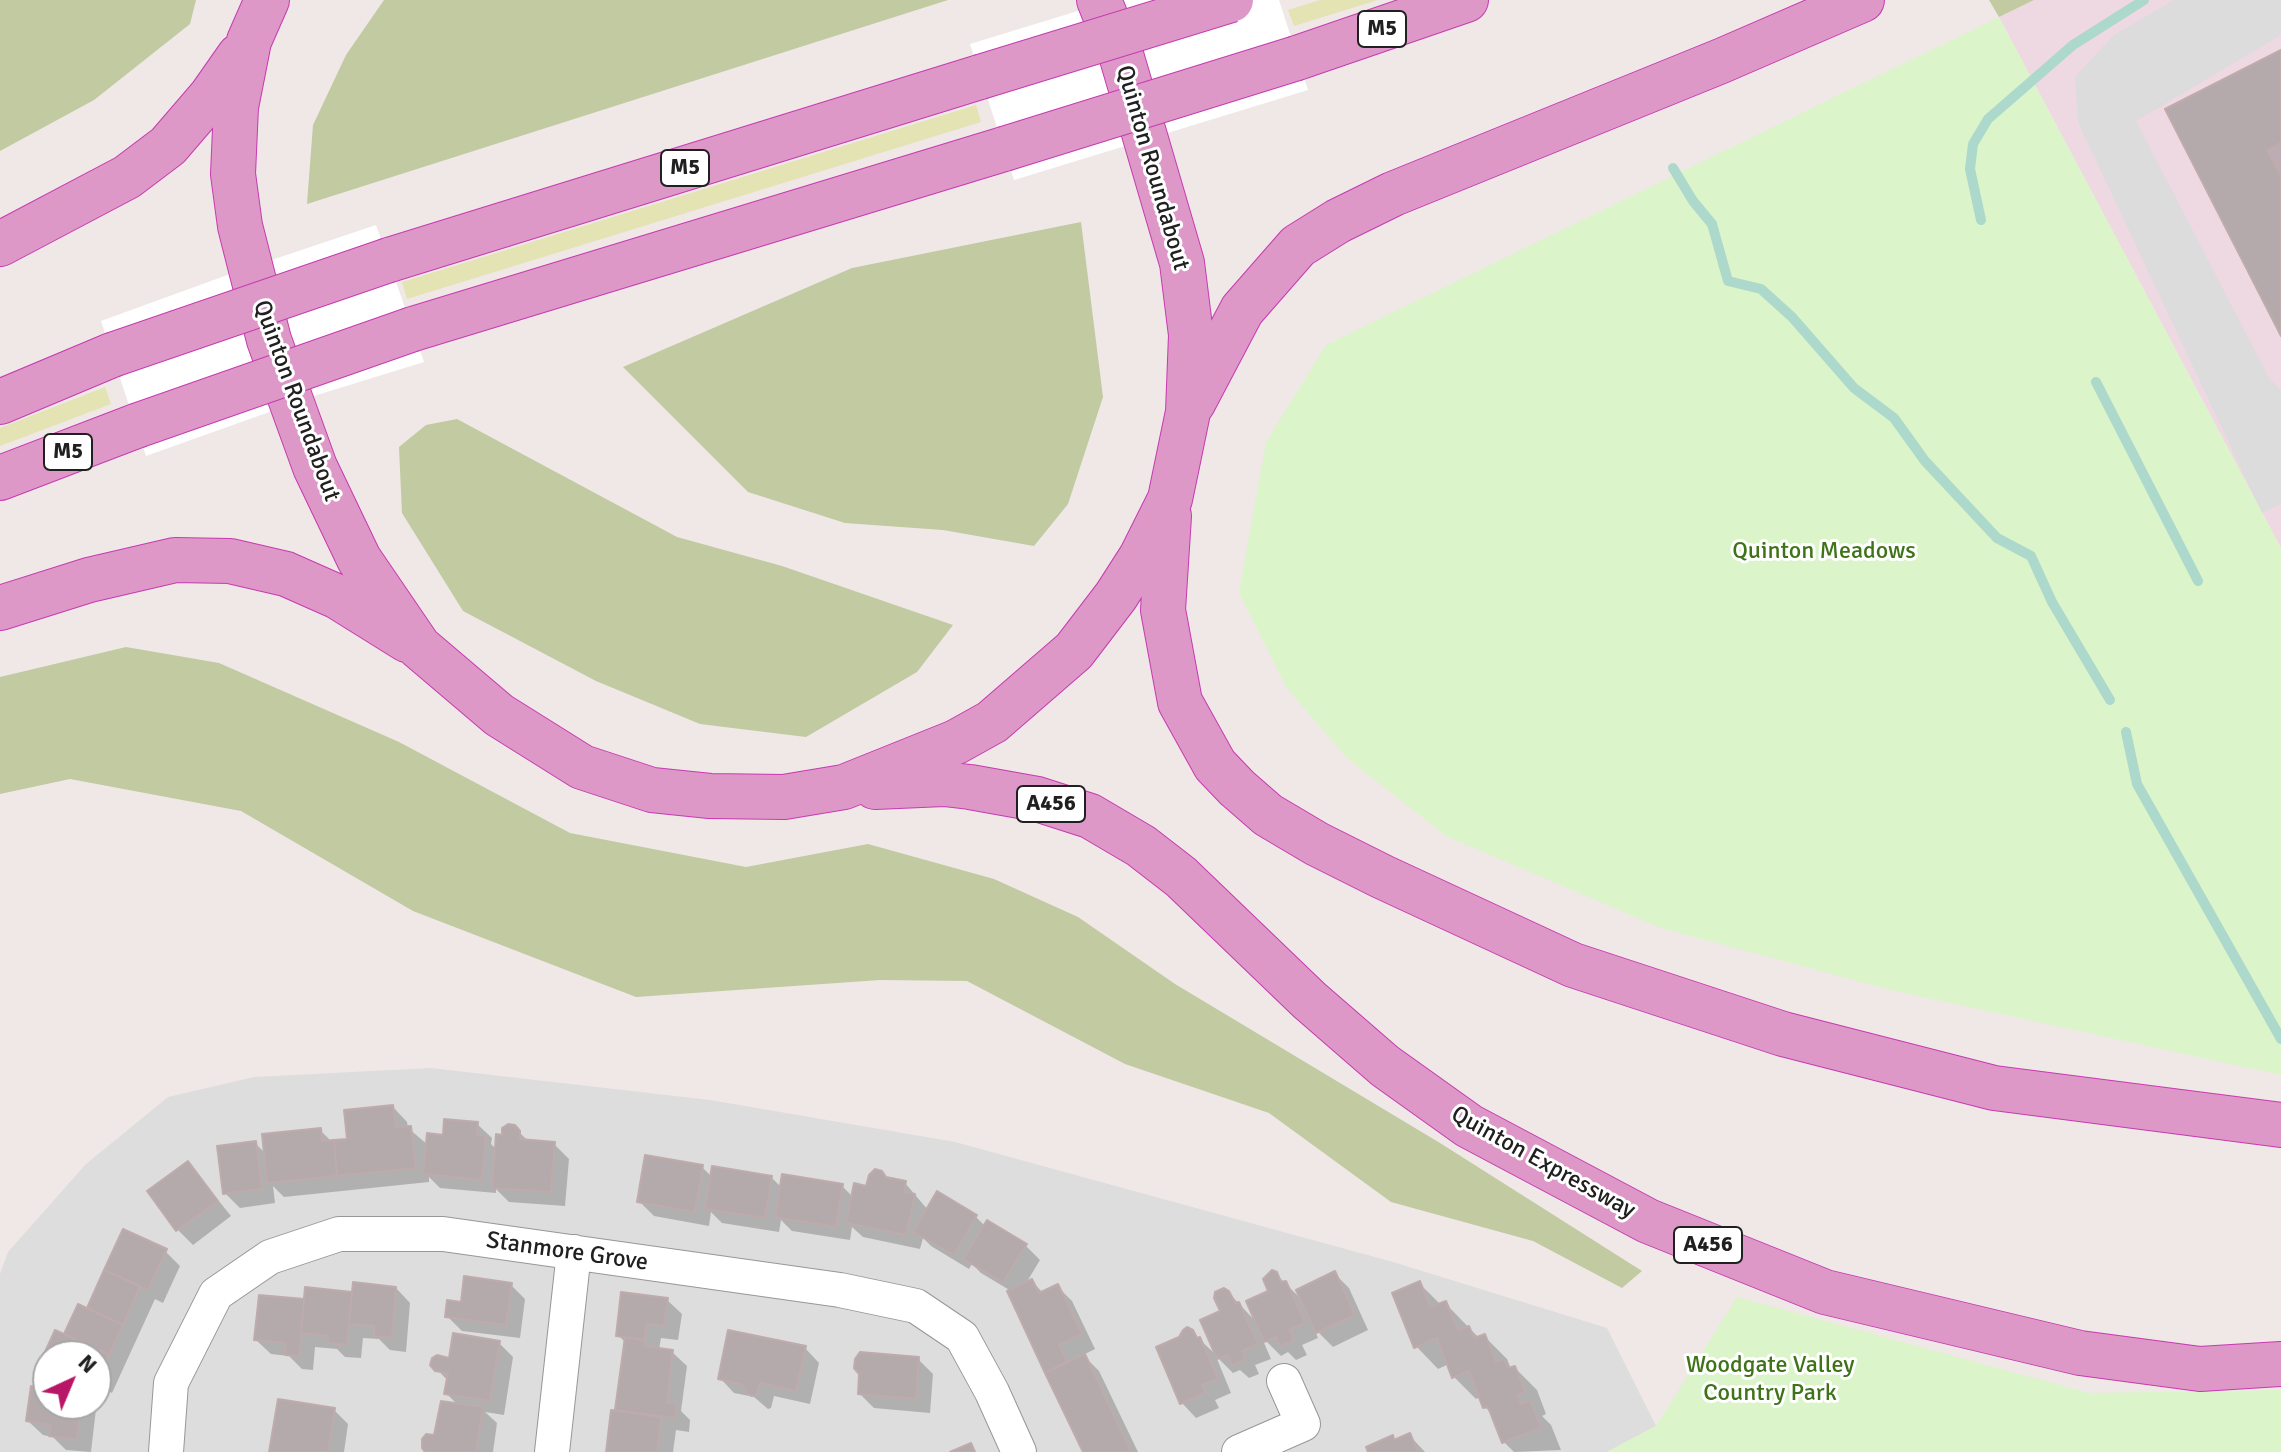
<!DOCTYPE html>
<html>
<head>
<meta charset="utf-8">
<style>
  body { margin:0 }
  #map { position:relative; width:2281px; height:1452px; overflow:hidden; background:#efe8e7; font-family:Signika,sans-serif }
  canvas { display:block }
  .north { position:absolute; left:32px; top:1340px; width:80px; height:80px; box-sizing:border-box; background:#fff; border:2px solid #a6a6a6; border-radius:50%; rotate:44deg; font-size:22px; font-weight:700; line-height:32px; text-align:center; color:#202020 }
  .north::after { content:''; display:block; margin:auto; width:28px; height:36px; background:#b81767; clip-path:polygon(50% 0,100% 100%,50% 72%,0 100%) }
</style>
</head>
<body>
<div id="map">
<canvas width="2281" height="1452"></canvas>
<div class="north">N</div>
</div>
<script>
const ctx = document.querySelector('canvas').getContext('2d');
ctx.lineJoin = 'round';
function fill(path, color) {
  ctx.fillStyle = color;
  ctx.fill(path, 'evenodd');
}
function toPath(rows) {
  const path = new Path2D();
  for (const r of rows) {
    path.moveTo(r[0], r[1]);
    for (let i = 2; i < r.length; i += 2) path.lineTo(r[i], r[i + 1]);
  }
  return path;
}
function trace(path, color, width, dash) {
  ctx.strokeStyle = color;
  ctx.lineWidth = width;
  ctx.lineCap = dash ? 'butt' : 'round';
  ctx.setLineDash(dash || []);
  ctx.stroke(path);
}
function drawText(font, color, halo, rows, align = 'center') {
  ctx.font = font + ' Signika,sans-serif';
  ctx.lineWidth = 6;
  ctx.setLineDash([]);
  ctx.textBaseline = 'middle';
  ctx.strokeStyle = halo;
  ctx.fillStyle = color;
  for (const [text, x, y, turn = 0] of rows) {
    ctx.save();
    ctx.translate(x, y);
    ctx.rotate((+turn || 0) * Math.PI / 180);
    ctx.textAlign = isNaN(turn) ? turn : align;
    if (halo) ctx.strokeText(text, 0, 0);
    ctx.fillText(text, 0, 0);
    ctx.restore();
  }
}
const residential = toPath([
  [431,1068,710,1100,955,1142,1393,1262,1607,1328,1656,1426,1607,1452,0,1452,0,1274,8,1252,86,1164,168,1097,254,1077],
  [48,1356,96,1356,96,1404,48,1404]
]);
const commercial = toPath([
  [2034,0,2281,0,2281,548,1999,17]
]);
const grass = toPath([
  [1320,0,1378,0,1294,26,1288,10],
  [976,105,981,122,407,299,402,282],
  [105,387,111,404,0,446,0,428]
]);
const forest = toPath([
  [0,0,196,0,190,24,94,100,0,151],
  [384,0,948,0,307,204,313,125,346,55],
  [1989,0,2034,0,1999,17],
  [1081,222,1103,397,1068,504,1034,546,943,530,845,523,748,492,623,367,852,268],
  [457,419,677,537,782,566,953,625,917,672,806,737,700,724,596,681,463,611,402,513,399,447,426,425],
  [126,647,219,663,399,742,570,833,746,867,868,844,994,879,1078,917,1175,984,1440,1143,1642,1271,1622,1288,1533,1241,1391,1202,1269,1113,1125,1064,967,981,880,980,636,997,413,911,241,811,70,779,0,794,0,677]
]);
const park = toPath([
  [1999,17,2281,548,2281,1075,1891,990,1661,928,1446,836,1346,757,1287,688,1239,592,1266,442,1326,345],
  [1737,1297,2089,1393,2281,1390,2281,1452,1607,1452,1656,1426]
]);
const parking = toPath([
  [2174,0,2281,0,2281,35,2136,121,2270,380,2281,390,2281,504,2262,513,2078,122,2075,77,2114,35]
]);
const pier = toPath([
  [1114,0,1279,0,1308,90,1014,180,970,44],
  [376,225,424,362,317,395,146,456,101,321,233,273]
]);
const shadow = toPath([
  [2281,53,2281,331,2168,110],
  [393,1107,407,1122,408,1128,428,1145,477,1124,492,1138,491,1144,497,1150,504,1137,514,1127,529,1142,554,1144,569,1159,565,1206,509,1202,496,1189,496,1193,440,1188,429,1177,429,1182,284,1197,273,1186,275,1203,240,1208,225,1193,255,1143,266,1154,320,1130,332,1142,349,1141],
  [188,1163,231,1216,193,1245,178,1230,150,1192],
  [702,1167,712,1177,771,1177,782,1188,842,1186,853,1197,888,1179,905,1183,928,1210,976,1217,985,1226,1025,1245,1040,1260,1025,1285,1032,1281,1043,1293,1057,1286,1072,1301,1095,1349,1083,1355,1099,1371,1138,1452,1085,1452,1010,1292,1011,1291,981,1273,972,1264,969,1269,931,1246,923,1238,920,1249,863,1237,852,1227,850,1240,792,1231,781,1220,779,1232,722,1223,711,1212,709,1226,654,1216,639,1201],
  [124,1232,165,1251,180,1266,163,1303,155,1299,112,1393,101,1387,96,1398,96,1356,48,1356,48,1371,41,1364,56,1332,65,1336,79,1307,88,1311],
  [1276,1274,1302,1300,1335,1274,1349,1288,1368,1330,1333,1347,1314,1328,1318,1338,1302,1345,1307,1355,1296,1360,1288,1352,1281,1356,1261,1336,1271,1359,1255,1365,1259,1374,1249,1378,1240,1370,1233,1373,1218,1358,1222,1312,1228,1292,1258,1324],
  [1420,1284,1441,1305,1446,1304,1479,1338,1484,1336,1507,1359,1511,1369,1515,1368,1537,1390,1546,1414,1542,1416,1551,1425,1561,1450,1514,1452,1504,1442,1494,1416,1485,1407,1481,1397,1476,1399,1454,1377,1449,1364,1438,1369,1416,1346],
  [511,1285,525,1299,520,1338,462,1331,447,1316,462,1304],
  [396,1288,410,1303,406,1352,390,1350,379,1339,363,1338,361,1358,345,1357,337,1349,315,1347,313,1370,302,1369,289,1356,271,1354,256,1340,306,1301,307,1289,354,1294],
  [667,1300,682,1314,678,1340,661,1338,659,1350,672,1352,687,1366,681,1411,690,1420,689,1432,676,1430,673,1452,608,1452,617,1413,626,1343,618,1335],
  [1192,1332,1215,1354,1231,1393,1215,1400,1219,1408,1196,1418,1182,1403],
  [499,1343,513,1357,504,1415,485,1412,497,1423,493,1452,428,1452,458,1405,446,1393,448,1381,433,1365],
  [805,1348,819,1363,810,1404,774,1396,771,1408,768,1409,754,1397,734,1393,720,1378],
  [918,1359,933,1374,930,1413,874,1408,860,1394],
  [48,1390,48,1404,91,1404,96,1409,91,1452,66,1450,53,1437,43,1435,28,1421],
  [334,1410,348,1424,344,1452,271,1452],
  [1410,1436,1425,1452,1371,1452,1392,1438,1396,1441]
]);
const stream = toPath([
  [1673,168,1693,201,1712,224,1728,281,1761,289,1792,317,1854,388,1894,418,1925,461,1997,538,2031,556,2052,602,2110,700],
  [1981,220,1970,169,1973,144,1988,119,2073,45,2144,0],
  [2096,382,2198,581],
  [2126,732,2137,784,2281,1039]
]);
const building = toPath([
  [2281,50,2281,143,2267,150,2281,177,2281,336,2165,109,2281,50],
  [393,1105,396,1127,411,1126,416,1168,337,1176,334,1140,347,1139,344,1110,393,1105],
  [444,1119,478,1122,477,1135,486,1136,482,1180,423,1174,427,1133,443,1135,444,1119],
  [508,1124,515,1125,520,1131,520,1139,555,1142,551,1192,492,1188,496,1134,502,1135,502,1128,508,1124],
  [321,1128,322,1141,334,1140,337,1176,267,1183,262,1134,321,1128],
  [256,1141,262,1189,223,1194,217,1146,256,1141],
  [645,1155,703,1165,695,1212,637,1202,645,1155],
  [188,1161,218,1201,176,1231,147,1191,188,1161],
  [712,1166,772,1176,765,1218,705,1209,712,1166],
  [875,1169,882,1171,886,1177,906,1181,904,1192,915,1194,906,1235,846,1223,854,1183,866,1186,869,1175,875,1169],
  [782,1174,843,1184,836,1227,775,1217,782,1174],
  [937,1191,977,1215,954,1255,913,1232,937,1191],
  [987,1220,1027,1244,1003,1282,963,1259,987,1220],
  [123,1229,167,1249,148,1290,104,1270,123,1229],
  [104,1270,140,1286,123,1325,87,1308,104,1270],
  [1272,1270,1277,1272,1281,1282,1286,1281,1305,1323,1289,1330,1294,1340,1280,1347,1276,1337,1264,1342,1246,1301,1268,1291,1263,1279,1272,1270],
  [1335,1271,1355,1315,1316,1333,1296,1290,1335,1271],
  [464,1276,512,1283,506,1325,445,1317,447,1300,461,1302,464,1276],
  [1032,1279,1039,1293,1058,1284,1082,1334,1059,1345,1067,1362,1045,1373,1007,1291,1032,1279],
  [1420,1281,1430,1307,1446,1301,1458,1330,1469,1326,1474,1338,1485,1334,1496,1362,1504,1359,1508,1368,1515,1366,1525,1392,1517,1395,1521,1404,1530,1400,1541,1428,1502,1443,1488,1407,1483,1408,1469,1371,1452,1378,1437,1338,1414,1348,1392,1293,1420,1281],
  [353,1282,396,1287,392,1338,374,1336,374,1326,349,1324,353,1282],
  [305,1287,352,1292,347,1345,328,1343,328,1336,301,1333,305,1287],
  [1224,1288,1229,1291,1235,1303,1239,1302,1258,1344,1242,1351,1246,1359,1232,1365,1228,1355,1217,1359,1200,1320,1220,1311,1214,1298,1215,1292,1224,1288],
  [621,1292,668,1298,664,1326,647,1324,645,1340,616,1336,621,1292],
  [259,1295,304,1299,299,1356,285,1355,286,1343,254,1340,259,1295],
  [78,1304,123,1325,109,1355,64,1334,78,1304],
  [1187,1327,1193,1330,1197,1338,1200,1337,1218,1379,1202,1385,1205,1393,1180,1404,1156,1347,1179,1337,1183,1330,1187,1327],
  [55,1330,109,1355,97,1380,96,1356,48,1356,48,1369,39,1365,55,1330],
  [728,1330,806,1346,796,1391,760,1383,757,1394,752,1396,746,1393,743,1385,718,1379,728,1330],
  [453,1333,500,1341,490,1401,444,1394,448,1373,435,1371,430,1365,432,1358,437,1355,449,1358,453,1333],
  [625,1337,645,1340,644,1346,673,1350,667,1402,677,1404,675,1418,615,1410,625,1337],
  [860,1352,919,1357,916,1399,858,1394,859,1374,854,1368,855,1359,860,1352],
  [1085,1354,1131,1452,1083,1452,1045,1373,1085,1354],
  [31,1386,48,1388,48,1404,81,1404,77,1440,49,1436,51,1425,26,1421,31,1386],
  [278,1399,335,1408,328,1452,269,1452,278,1399],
  [441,1401,483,1407,476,1452,425,1452,422,1448,422,1439,426,1434,434,1435,441,1401],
  [611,1410,661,1417,657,1452,606,1452,611,1410],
  [1410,1433,1418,1452,1368,1452,1366,1447,1393,1435,1394,1440,1410,1433],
  [971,1443,975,1452,950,1452,971,1443]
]);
const street = toPath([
  [166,1452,171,1383,216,1294,270,1257,339,1234,443,1234,840,1290,916,1306,962,1337,992,1392,1019,1452],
  [552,1452,574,1252],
  [1239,1452,1303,1424,1284,1381]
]);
const highway = toPath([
  [267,0,249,41,236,107,233,174,240,226,269,340,315,467,359,559,419,647,499,715,582,767,652,790,710,796,784,797,844,787,956,742,992,722,1074,651,1116,596,1141,557,1170,499,1188,412,1191,335,1182,263,1122,58,1099,0],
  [1297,58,1466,0],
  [0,244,127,177,168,146,211,96,239,56],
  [389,260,980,77],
  [413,329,1004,149],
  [0,402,112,355],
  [1193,403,1242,310,1298,246,1338,221,1393,194,1721,61,1862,0],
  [0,478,136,426],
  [1169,516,1163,610,1180,702,1215,765,1237,788,1268,815,1317,844,1383,877,1573,965,1783,1034,1994,1088,2281,1125],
  [0,608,89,580,175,560,230,561,286,574,338,597,407,640],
  [875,787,944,784,970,787,1037,799,1090,816,1141,846,1181,877,1309,1000,1385,1066,1469,1126,1648,1221,1825,1292,2080,1353,2200,1369,2281,1364]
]);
const highwayBridge = toPath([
  [980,77,1231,0],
  [1004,149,1297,58],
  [112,355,389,260],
  [136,426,413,329]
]);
const shields = [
  [1382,29,48],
  [685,168,48],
  [68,452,48],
  [1051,804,68],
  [1708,1245,68]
];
const shieldNames = [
  ["M5",1382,29],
  ["M5",685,168],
  ["M5",68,452],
  ["A456",1051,804],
  ["A456",1708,1245]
];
const streetNames = [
  ["Quinton Roundabout",1152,168,74],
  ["Quinton Roundabout",296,401,70],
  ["Quinton Expressway",1543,1163,29],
  ["Stanmore Grove",567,1252,8]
];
const parkNames = [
  ["Quinton Meadows",1824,552],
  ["Woodgate Valley",1770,1366],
  ["Country Park",1770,1394]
];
fill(residential, '#ddd');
fill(commercial, '#eed8e2');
fill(grass, '#e3e3b3');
fill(forest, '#c1caa0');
fill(park, '#dbf4c9');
fill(parking, '#dcdcdc');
fill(pier, '#fff');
fill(shadow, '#0003');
trace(stream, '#add8cc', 10);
fill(building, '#b4aaab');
trace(building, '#bfabac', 2);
trace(street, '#979797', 36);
trace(highway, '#c73ab1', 46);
trace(street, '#fff', 34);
trace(highway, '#dd98c7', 44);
trace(highwayBridge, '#c73ab1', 46, []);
trace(highwayBridge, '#dd98c7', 44);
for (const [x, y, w] of shields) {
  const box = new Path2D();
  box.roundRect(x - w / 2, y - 18, w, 36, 6);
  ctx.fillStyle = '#fff';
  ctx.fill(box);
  trace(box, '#202020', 2);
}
drawText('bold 22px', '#202020', null, shieldNames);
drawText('24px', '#202020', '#fff', streetNames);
drawText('24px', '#3e7318', '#fff', parkNames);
</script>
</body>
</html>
